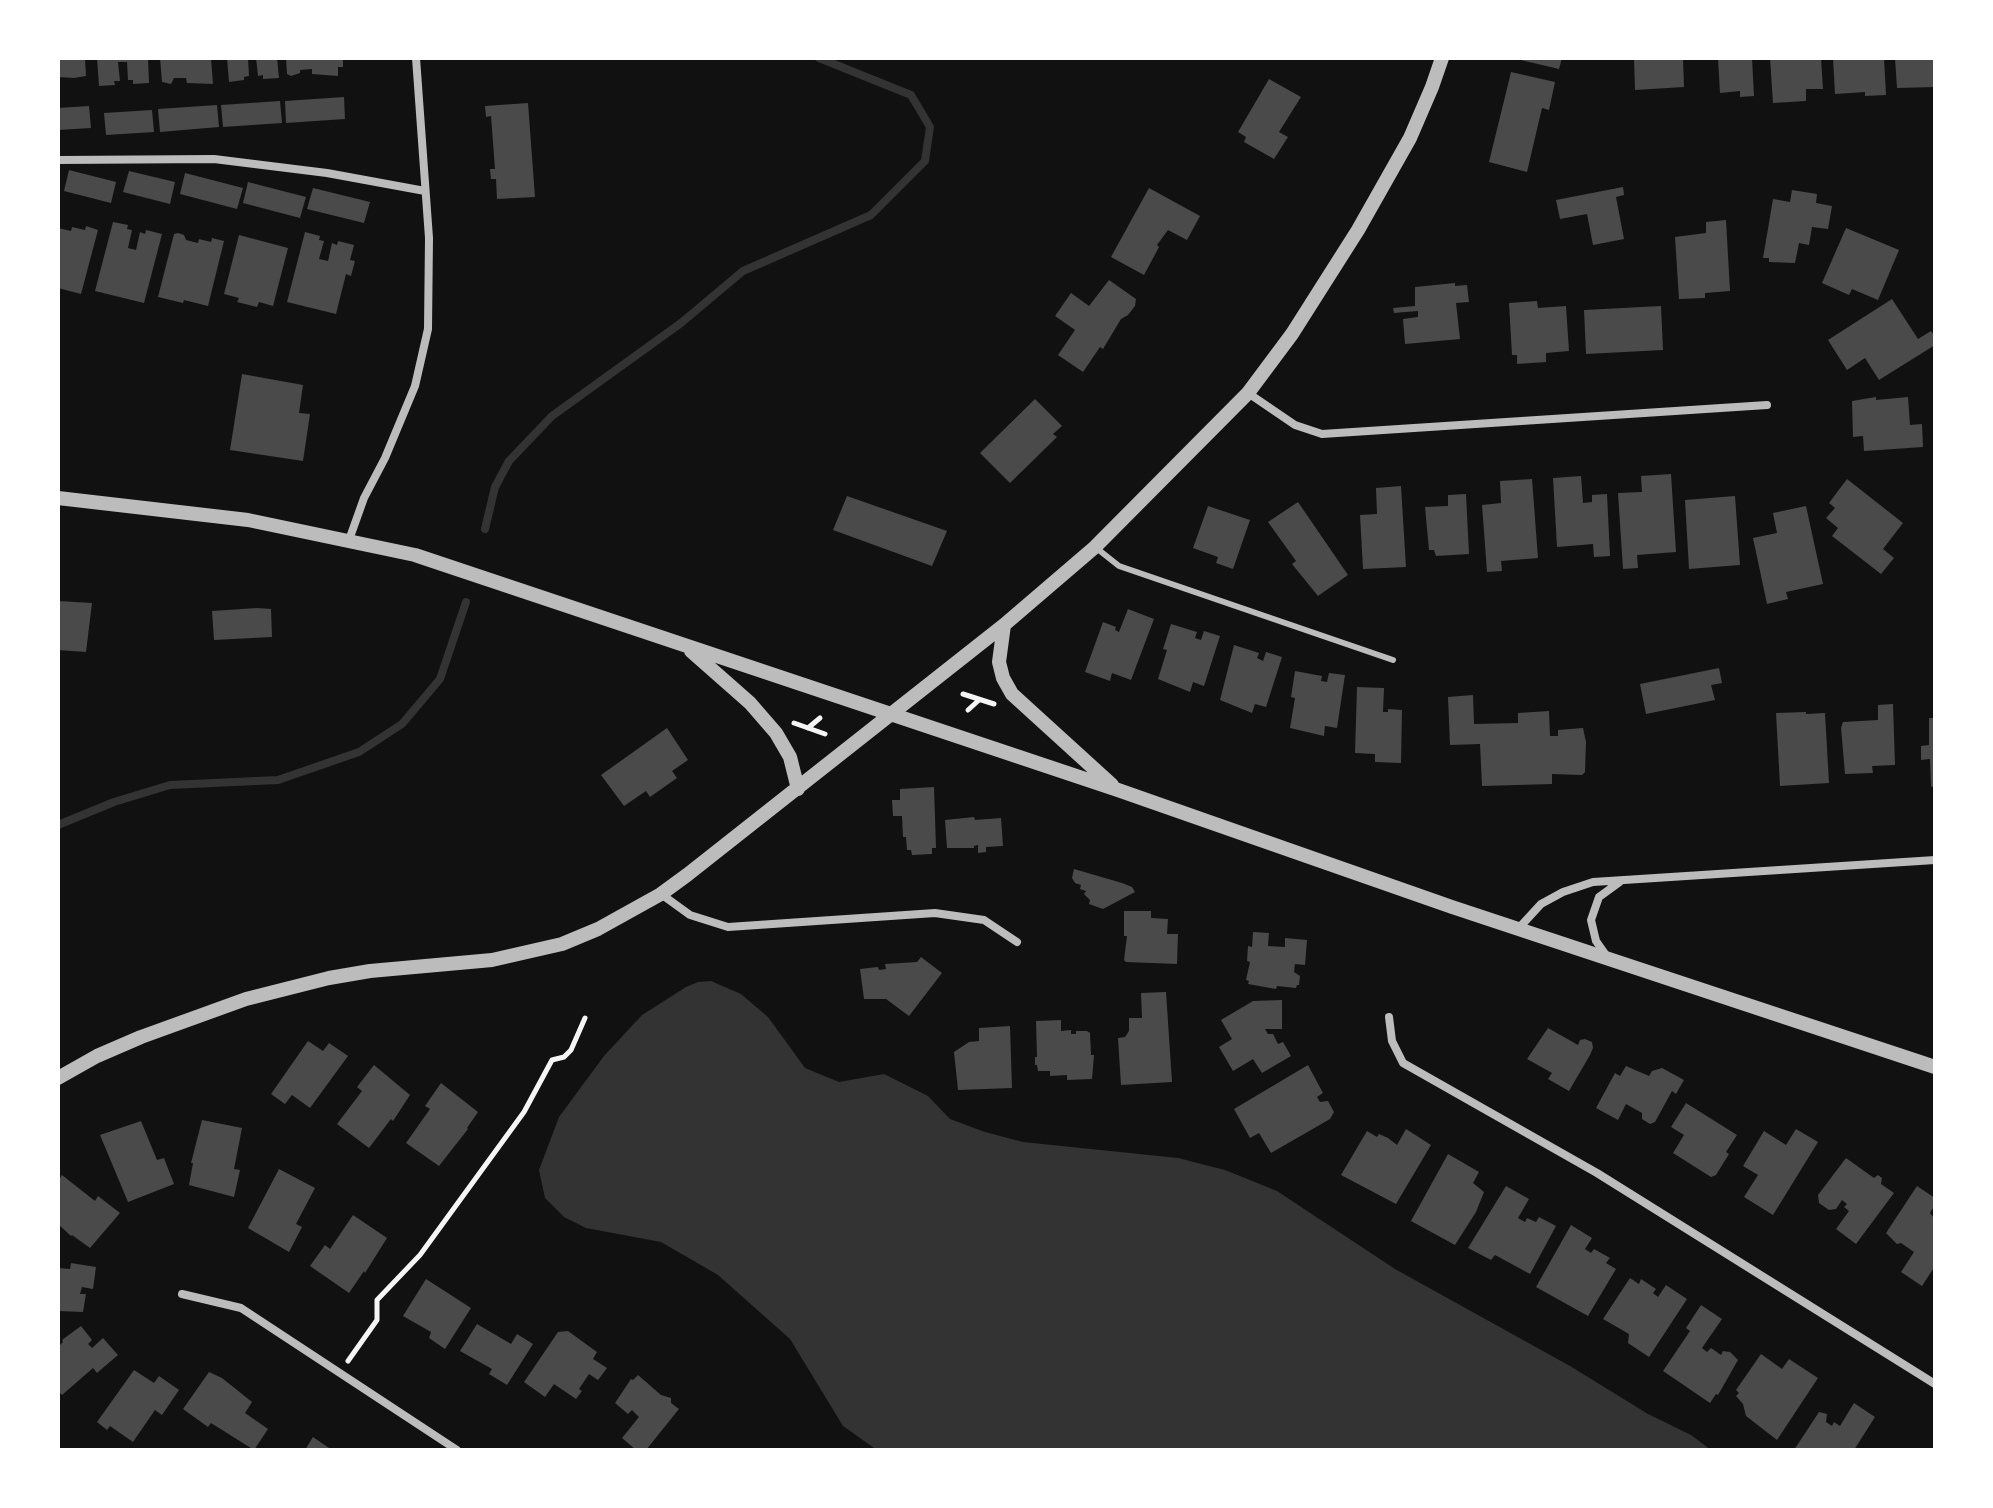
<!DOCTYPE html>
<html>
<head>
<meta charset="utf-8">
<style>
  body { margin:0 }
  #map { position:relative; width:1993px; height:1508px; overflow:hidden; background:#111; font-family:"Asap Condensed",sans-serif }
  canvas { display:block }
  .frame { position:absolute; inset:0; border:60px solid #fff; pointer-events:none }
</style>
</head>
<body>
<div id="map">
<canvas width="1993" height="1508"></canvas>
<div class="frame"></div>
</div>
<script>
const ctx = document.querySelector('canvas').getContext('2d');
ctx.lineJoin = 'round';
function fill(path, color) {
  ctx.fillStyle = color;
  ctx.fill(path, 'evenodd');
}
function toPath(rows) {
  const path = new Path2D();
  for (const r of rows) {
    path.moveTo(r[0], r[1]);
    for (let i = 2; i < r.length; i += 2) path.lineTo(r[i], r[i + 1]);
  }
  return path;
}
function trace(path, color, width, dash) {
  ctx.strokeStyle = color;
  ctx.lineWidth = width;
  ctx.lineCap = dash ? 'butt' : 'round';
  ctx.setLineDash(dash || []);
  ctx.stroke(path);
}
const water = toPath([
  [711,981,741,994,768,1017,805,1068,839,1082,884,1074,928,1096,950,1119,985,1132,1023,1142,1178,1158,1225,1170,1277,1191,1395,1269,1570,1366,1648,1414,1691,1435,1711,1450,877,1450,843,1426,790,1339,718,1275,661,1242,586,1228,564,1217,545,1198,539,1170,559,1117,604,1056,642,1015,686,987,698,982]
]);
const stream = toPath([
  [485,529,495,487,509,461,552,416,681,323,743,271,871,215,925,161,930,127,911,95,819,58],
  [58,825,114,802,170,785,278,780,359,752,402,724,440,679,466,602]
]);
const building = toPath([
  [58,58,85,58,86,76,74,78,58,77],
  [97,58,148,58,149,83,133,84,133,80,128,80,127,62,118,62,120,81,114,81,115,85,99,86],
  [160,58,211,58,213,84,187,83,186,78,174,78,171,84,162,82],
  [227,58,248,58,249,76,244,77,244,80,229,82],
  [256,58,277,58,279,78,263,79,263,75,258,76],
  [286,58,343,58,343,67,338,67,338,76,312,74,312,69,300,70,300,73,291,76,287,74],
  [1512,58,1562,58,1559,69],
  [1634,58,1683,58,1684,87,1635,90],
  [1718,58,1752,58,1754,96,1740,97,1740,91,1720,93],
  [1770,58,1821,58,1823,89,1806,89,1806,101,1773,103],
  [1833,58,1884,58,1886,95,1865,96,1865,92,1835,94],
  [1895,58,1935,58,1935,87,1897,88],
  [1511,72,1555,82,1549,110,1542,108,1527,172,1489,162],
  [1269,79,1301,97,1279,132,1288,137,1274,159,1244,142,1246,137,1238,132],
  [344,97,345,119,286,123,285,101],
  [280,101,282,123,223,127,221,105],
  [528,103,535,197,497,199,496,179,491,179,490,169,495,169,491,116,486,117,485,106],
  [217,105,219,127,160,132,158,109],
  [89,106,91,128,58,130,58,108],
  [152,110,154,132,106,135,104,113],
  [69,170,116,182,111,203,64,191],
  [129,171,175,182,170,204,123,192],
  [185,173,243,188,237,209,180,194],
  [248,182,306,197,300,218,243,203],
  [1623,187,1624,195,1616,197,1624,239,1593,245,1587,214,1560,219,1556,200],
  [313,188,370,202,364,223,307,209],
  [1149,188,1200,216,1187,240,1168,230,1157,245,1159,247,1144,275,1111,257],
  [1792,190,1817,194,1816,203,1832,206,1828,229,1812,227,1809,245,1799,243,1795,263,1769,262,1769,258,1763,258,1773,199,1790,202],
  [1726,220,1730,291,1705,293,1705,298,1679,299,1675,237,1706,233,1706,222],
  [113,222,128,225,127,229,132,230,128,248,136,250,140,232,145,234,146,230,162,234,144,303,95,291],
  [86,226,98,230,81,294,58,288,58,228,71,231,72,227,85,230],
  [1846,228,1899,250,1878,300,1852,289,1849,295,1822,283],
  [305,232,320,236,319,240,324,241,319,259,328,261,332,243,337,245,338,241,354,245,350,260,355,261,351,276,346,274,336,314,287,302],
  [178,233,184,235,186,240,198,243,199,239,211,242,212,238,224,241,208,306,184,300,183,303,158,297,174,234],
  [239,235,288,248,273,306,259,302,257,307,237,302,239,298,224,294],
  [1109,280,1136,299,1135,306,1128,315,1121,319,1103,349,1100,347,1083,372,1058,355,1075,330,1055,316,1071,293,1089,306],
  [1455,283,1455,286,1467,285,1469,302,1456,303,1460,339,1405,344,1403,319,1418,317,1418,311,1394,313,1393,308,1415,306,1415,287],
  [1892,299,1918,339,1931,331,1935,337,1935,345,1879,380,1865,358,1847,370,1828,340],
  [1537,301,1538,308,1566,306,1569,351,1546,353,1546,362,1517,364,1517,355,1512,355,1509,303],
  [1661,306,1663,350,1586,354,1584,310],
  [242,374,303,385,299,413,310,414,303,461,230,450],
  [1876,397,1876,400,1908,397,1910,425,1922,424,1923,447,1864,451,1863,436,1853,437,1852,401],
  [1035,399,1062,426,1053,434,1057,437,1010,483,980,453],
  [1671,474,1676,552,1637,555,1638,568,1623,569,1618,493,1642,492,1641,476],
  [1581,476,1583,503,1592,502,1592,495,1607,494,1610,556,1594,557,1593,544,1557,547,1553,478],
  [1532,479,1538,558,1501,561,1502,571,1487,572,1482,505,1501,503,1500,481],
  [1847,479,1903,523,1883,549,1894,558,1881,574,1832,536,1838,528,1826,518,1835,508,1829,503],
  [1401,486,1406,567,1363,569,1360,515,1377,514,1376,488],
  [1466,494,1469,554,1436,556,1434,550,1429,550,1425,507,1448,506,1448,495],
  [847,496,947,531,932,566,833,530],
  [1735,496,1740,565,1689,569,1685,500],
  [1298,502,1348,575,1318,596,1292,564,1296,561,1268,522],
  [1208,506,1250,520,1233,569,1216,563,1218,557,1193,548],
  [1806,506,1823,584,1786,592,1788,599,1767,604,1753,538,1777,533,1773,513],
  [59,601,92,603,86,652,58,650],
  [257,608,271,609,272,637,214,640,212,611],
  [1128,609,1154,619,1131,680,1112,673,1110,681,1085,672,1103,622,1116,627,1115,630,1119,632],
  [1171,624,1197,632,1195,638,1201,640,1204,631,1220,636,1204,686,1193,682,1190,692,1158,679,1167,650,1163,649],
  [1234,645,1259,653,1257,658,1263,661,1266,652,1282,657,1266,707,1255,704,1252,713,1220,700],
  [1719,668,1722,683,1711,685,1715,700,1646,714,1640,684],
  [1295,671,1322,676,1321,681,1327,682,1329,673,1345,675,1337,728,1325,726,1324,736,1290,728,1295,698,1291,697],
  [1357,687,1384,688,1383,712,1388,712,1388,709,1402,710,1401,763,1375,762,1375,754,1355,753],
  [1473,695,1474,724,1518,723,1518,713,1549,711,1550,736,1558,736,1558,730,1583,728,1586,742,1585,772,1582,775,1552,774,1552,784,1482,786,1480,744,1450,745,1448,697],
  [1893,704,1895,765,1872,766,1873,773,1845,774,1841,728,1843,722,1878,720,1878,705],
  [1806,712,1806,714,1825,713,1829,783,1780,786,1776,713],
  [1929,718,1935,718,1935,786,1931,787,1930,759,1921,760,1921,746,1929,745],
  [667,728,688,760,672,771,677,778,650,797,646,791,624,806,601,775],
  [934,787,936,848,932,848,932,854,912,855,911,850,907,850,906,837,903,837,902,816,893,816,892,800,900,800,900,789],
  [974,817,975,820,1001,818,1003,846,986,847,986,852,978,853,978,845,974,846,974,848,947,848,945,820],
  [1074,869,1122,883,1132,887,1135,892,1103,909,1089,904,1090,900,1084,894,1086,891,1080,889,1081,885,1075,883,1072,878],
  [1124,911,1151,911,1151,918,1168,919,1167,934,1178,934,1177,964,1126,962,1124,960,1127,936,1124,936],
  [1253,932,1269,933,1268,946,1285,947,1285,938,1307,940,1305,965,1295,964,1294,972,1300,976,1299,985,1297,985,1296,988,1277,986,1276,989,1248,984,1249,981,1246,980,1250,962,1247,961,1248,946,1252,947],
  [921,957,942,973,909,1016,886,999,864,999,860,969,878,967,879,970,886,969,885,964,917,962],
  [1166,992,1172,1082,1121,1085,1118,1038,1125,1037,1129,1031,1129,1018,1142,1018,1141,993],
  [1282,1000,1282,1029,1265,1029,1268,1034,1273,1034,1278,1044,1283,1042,1291,1056,1262,1073,1253,1059,1233,1071,1219,1047,1232,1039,1221,1020,1253,1001],
  [1061,1020,1061,1031,1071,1030,1071,1034,1076,1034,1076,1031,1087,1031,1090,1033,1091,1055,1094,1055,1092,1079,1067,1080,1067,1075,1050,1076,1050,1071,1038,1071,1037,1065,1035,1065,1035,1057,1037,1057,1036,1021],
  [1010,1026,1012,1088,958,1090,954,1052,969,1042,979,1041,979,1028],
  [1548,1028,1578,1045,1580,1040,1585,1039,1592,1042,1593,1048,1590,1055,1569,1091,1548,1079,1552,1073,1527,1059],
  [308,1041,323,1051,329,1043,348,1056,310,1108,292,1095,285,1104,271,1094],
  [374,1065,410,1095,393,1121,391,1119,369,1148,337,1124,362,1091,357,1087],
  [1308,1065,1323,1093,1317,1097,1320,1102,1328,1101,1334,1112,1330,1119,1271,1153,1259,1133,1250,1138,1234,1109],
  [1626,1066,1649,1076,1652,1071,1662,1068,1684,1080,1676,1094,1672,1091,1655,1122,1650,1124,1642,1119,1642,1113,1626,1104,1618,1120,1596,1108,1615,1073,1620,1076],
  [441,1083,478,1112,467,1128,468,1129,439,1166,406,1143,430,1109,425,1106],
  [1686,1103,1737,1135,1726,1152,1729,1154,1716,1175,1711,1177,1673,1153,1684,1135,1671,1127],
  [202,1120,242,1128,234,1169,240,1170,234,1197,189,1185,193,1163,191,1163],
  [141,1121,157,1160,164,1158,174,1184,128,1202,100,1135],
  [1406,1129,1431,1145,1396,1204,1341,1175,1367,1131,1377,1137,1379,1134,1388,1138,1397,1145],
  [1796,1129,1818,1142,1773,1215,1744,1197,1758,1175,1743,1166,1764,1131,1786,1145],
  [1448,1154,1479,1172,1473,1183,1484,1192,1476,1212,1455,1245,1411,1221],
  [1846,1158,1874,1178,1878,1175,1882,1178,1881,1184,1894,1193,1856,1244,1836,1229,1849,1211,1844,1207,1847,1204,1842,1200,1836,1209,1829,1210,1819,1203,1818,1195],
  [279,1169,315,1188,296,1224,302,1227,289,1252,248,1228],
  [62,1175,95,1201,98,1196,120,1213,90,1248,72,1235,71,1236,58,1224,58,1181],
  [1506,1186,1529,1199,1518,1218,1525,1222,1527,1218,1536,1222,1539,1217,1556,1226,1530,1274,1495,1255,1491,1260,1468,1248],
  [1917,1186,1935,1198,1935,1205,1930,1213,1935,1219,1935,1266,1922,1286,1901,1272,1914,1252,1901,1243,1897,1244,1886,1233],
  [353,1215,387,1238,365,1273,364,1271,349,1293,310,1266,325,1245,330,1249],
  [1571,1225,1592,1238,1585,1249,1591,1253,1594,1249,1610,1258,1606,1263,1616,1269,1588,1316,1536,1287],
  [71,1263,96,1267,93,1289,82,1287,80,1294,86,1294,83,1312,58,1311,58,1268,70,1269],
  [1630,1278,1639,1284,1641,1279,1656,1289,1653,1293,1658,1297,1666,1285,1687,1299,1649,1357,1628,1343,1629,1334,1603,1319],
  [426,1279,471,1308,445,1349,429,1338,431,1332,403,1316],
  [1701,1305,1722,1319,1702,1348,1707,1352,1711,1348,1721,1355,1723,1351,1730,1352,1738,1360,1718,1395,1716,1394,1710,1403,1663,1371,1690,1331,1686,1328],
  [477,1324,511,1344,517,1334,533,1344,507,1385,489,1374,492,1369,460,1351],
  [81,1326,92,1340,88,1344,92,1348,103,1338,118,1355,97,1373,93,1368,62,1395,58,1391,58,1347,63,1342,62,1340],
  [568,1331,597,1352,593,1359,607,1368,598,1380,589,1374,579,1389,582,1391,576,1399,554,1384,545,1397,524,1382,558,1332],
  [1761,1354,1782,1369,1789,1359,1818,1378,1777,1440,1746,1416,1743,1404,1736,1396,1739,1393,1736,1390],
  [134,1370,154,1383,159,1376,179,1390,162,1415,155,1410,133,1442,110,1426,107,1430,97,1422],
  [209,1372,222,1378,252,1402,245,1413,268,1429,254,1450,211,1423,208,1427,183,1409],
  [638,1375,661,1395,671,1398,671,1403,679,1409,646,1450,636,1450,622,1438,639,1417,632,1410,628,1414,615,1403,631,1379,633,1380],
  [1854,1403,1875,1417,1854,1450,1794,1450,1819,1412,1827,1414,1826,1422,1832,1426,1834,1422,1840,1426],
  [313,1437,332,1450,305,1450]
]);
const path = toPath([
  [963,694,994,704],
  [968,710,979,700],
  [794,723,825,734],
  [808,728,820,718],
  [348,1361,377,1320,377,1300,420,1255,524,1112,552,1060,564,1057,571,1050,585,1018]
]);
const service = toPath([
  [1095,547,1119,566,1393,660]
]);
const minor = toPath([
  [58,160,214,159,327,173,425,191],
  [1248,393,1295,425,1322,434,1767,405],
  [349,540,364,498,385,458,415,386,428,329,429,238,416,58],
  [661,894,690,915,728,927,935,913,984,920,1017,942],
  [1518,929,1541,904,1563,892,1593,882,1935,860],
  [1608,958,1596,941,1591,920,1599,897,1621,881],
  [1389,1017,1392,1041,1403,1063,1597,1173,1935,1384],
  [182,1294,241,1308,457,1450]
]);
const tertiary = toPath([
  [58,498,248,520,415,555,1118,790,1452,907,1935,1067],
  [1004,625,999,662,1003,678,1012,694,1112,785],
  [691,651,750,703,776,733,790,757,798,789],
  [58,1078,97,1056,141,1037,246,999,329,978,370,971,492,960,562,944,598,929,661,894,687,875,1004,625,1095,547,1248,393,1292,334,1358,230,1410,138,1432,87,1442,58]
]);
fill(water, '#333');
trace(stream, '#333', 8);
fill(building, '#4a4a4a');
trace(path, '#f5f5f5', 5);
trace(service, '#bcbcbc', 6);
trace(minor, '#bcbcbc', 8);
trace(tertiary, '#bcbcbc', 14);
</script>
</body>
</html>
